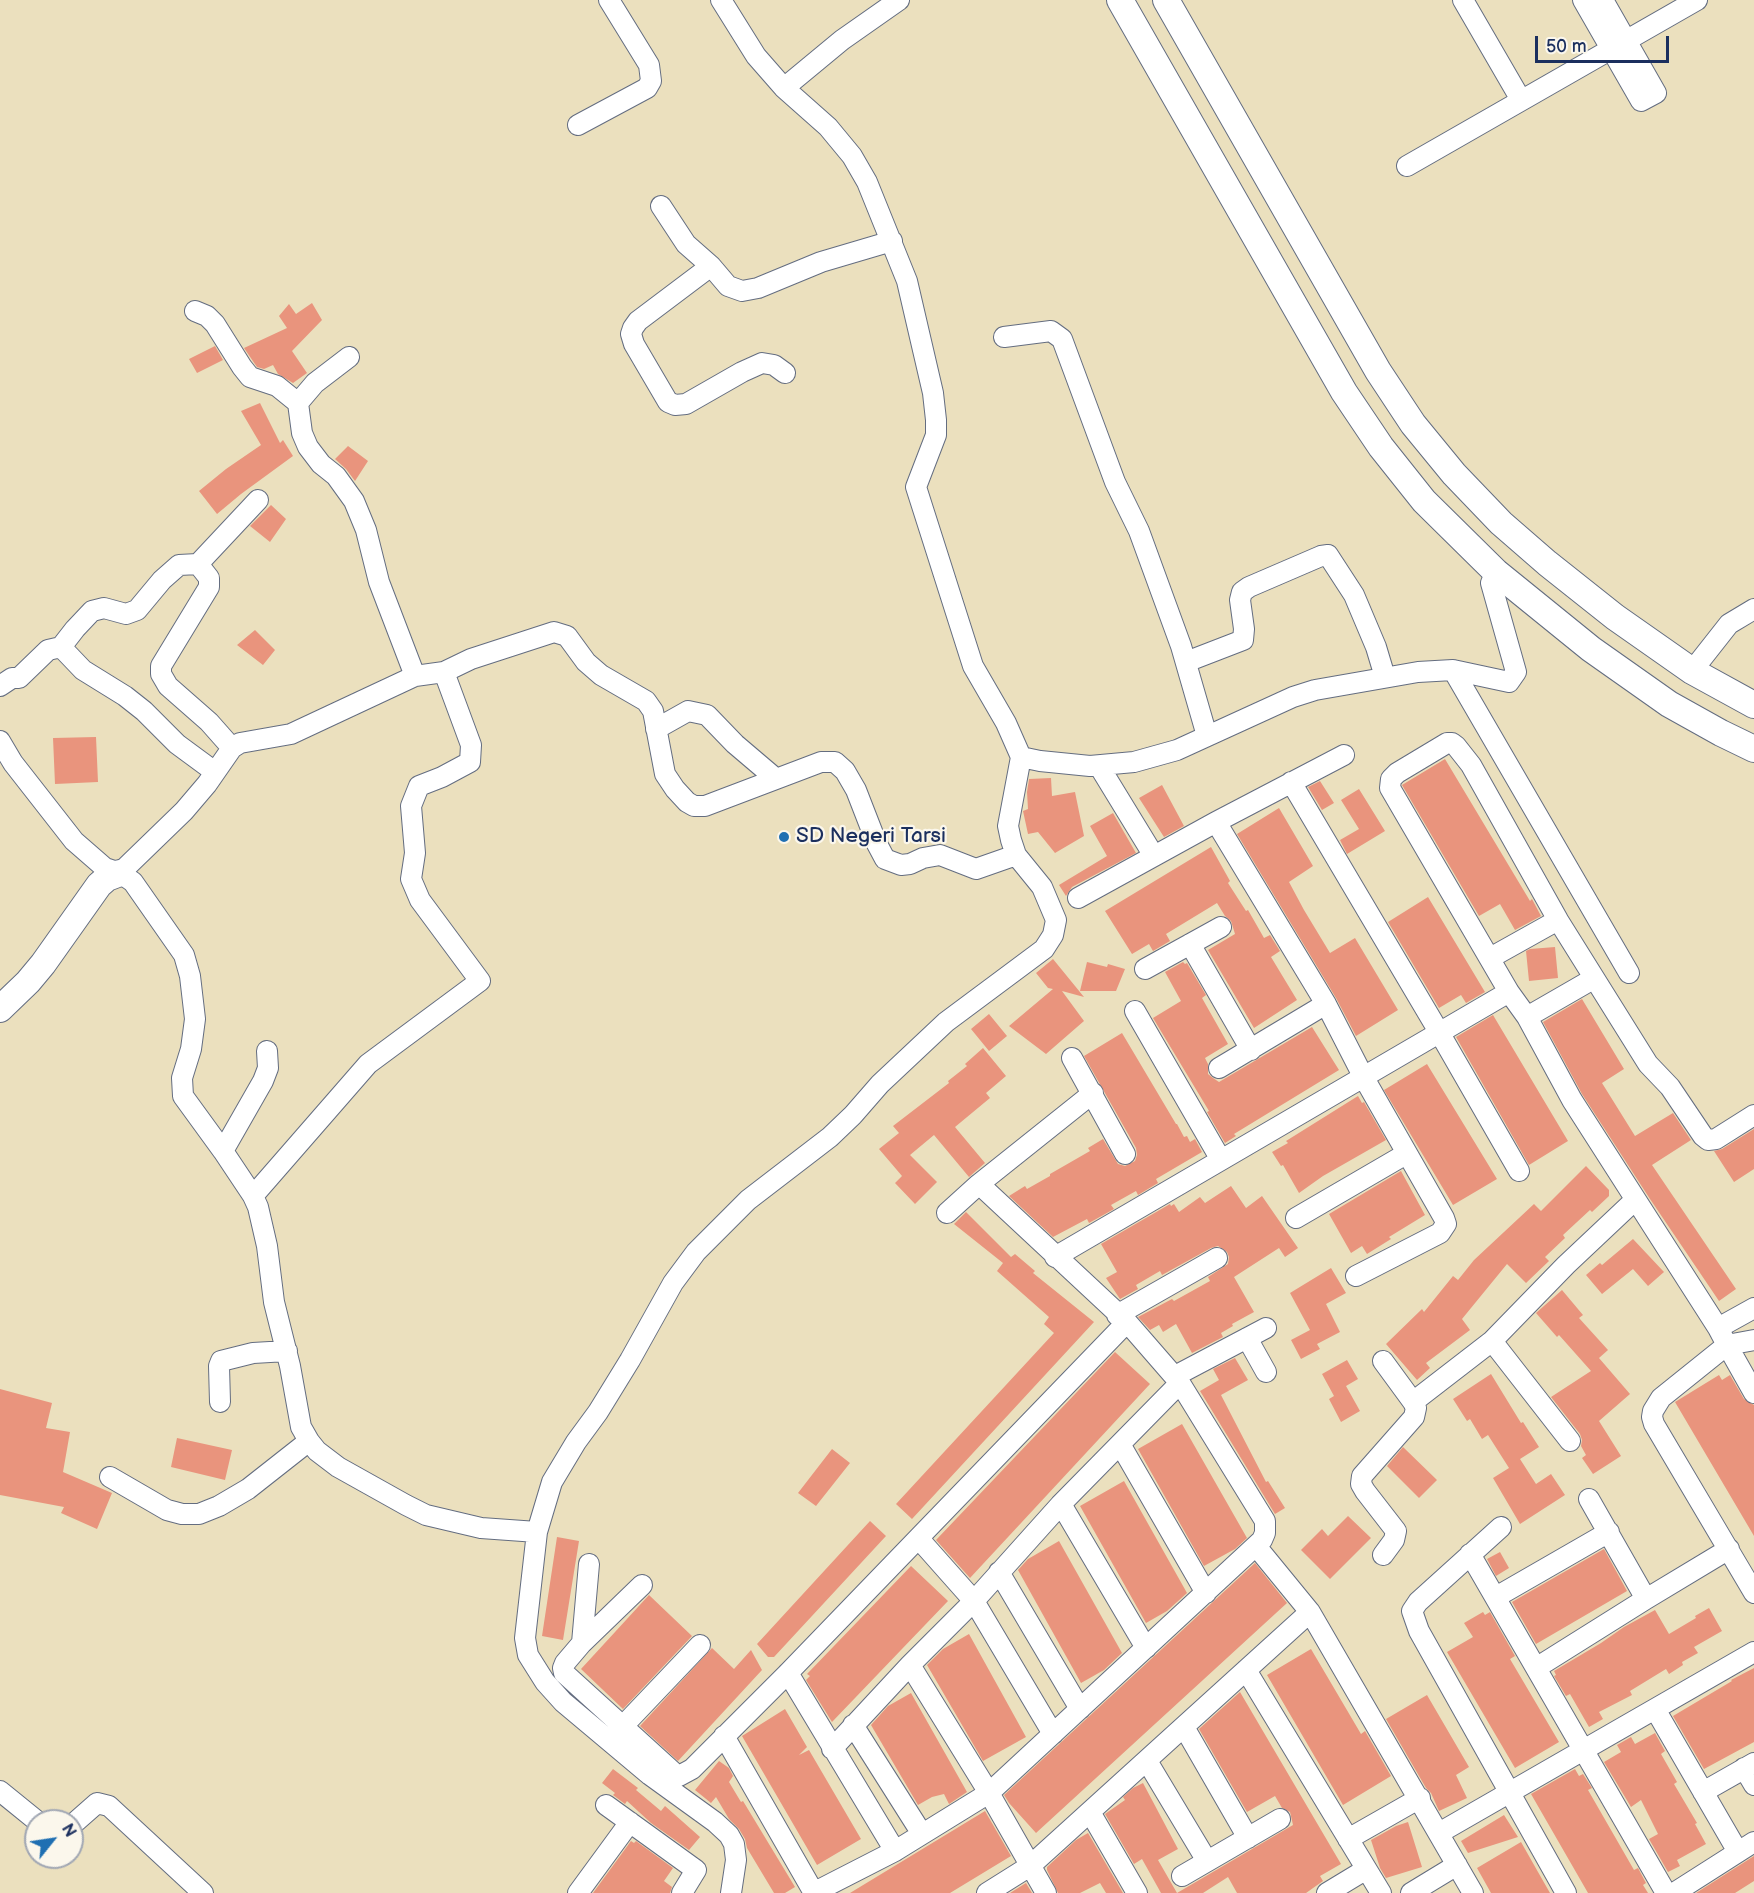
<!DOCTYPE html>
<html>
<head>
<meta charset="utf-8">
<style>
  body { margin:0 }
  #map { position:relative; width:1754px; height:1893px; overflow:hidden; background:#ebe0be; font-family:"Balsamiq Sans",sans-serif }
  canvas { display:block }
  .north { position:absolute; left:24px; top:1809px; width:60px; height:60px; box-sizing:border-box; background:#fbf7ec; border:2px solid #a1a7b3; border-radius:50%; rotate:60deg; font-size:16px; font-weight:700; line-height:24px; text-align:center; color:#1b2f5e }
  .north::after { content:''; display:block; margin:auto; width:21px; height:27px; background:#1f6fb2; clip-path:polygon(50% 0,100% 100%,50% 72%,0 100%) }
  .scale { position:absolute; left:1535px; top:36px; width:134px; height:27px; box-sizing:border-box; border:3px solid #1b2f5e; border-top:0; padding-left:8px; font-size:18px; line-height:21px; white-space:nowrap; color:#1b2f5e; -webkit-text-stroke:4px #fbf7ec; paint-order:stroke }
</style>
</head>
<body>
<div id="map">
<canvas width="1754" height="1893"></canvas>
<div class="north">N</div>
<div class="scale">50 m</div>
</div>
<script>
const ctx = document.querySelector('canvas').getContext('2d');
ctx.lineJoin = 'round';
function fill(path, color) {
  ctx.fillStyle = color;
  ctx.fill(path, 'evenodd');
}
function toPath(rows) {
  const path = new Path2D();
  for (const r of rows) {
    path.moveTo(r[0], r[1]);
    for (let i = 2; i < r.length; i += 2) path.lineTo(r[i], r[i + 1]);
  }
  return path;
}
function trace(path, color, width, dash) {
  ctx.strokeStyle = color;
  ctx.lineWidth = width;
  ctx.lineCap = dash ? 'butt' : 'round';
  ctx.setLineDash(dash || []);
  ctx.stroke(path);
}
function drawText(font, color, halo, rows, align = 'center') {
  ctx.font = font + ' "Balsamiq Sans",sans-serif';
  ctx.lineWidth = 4.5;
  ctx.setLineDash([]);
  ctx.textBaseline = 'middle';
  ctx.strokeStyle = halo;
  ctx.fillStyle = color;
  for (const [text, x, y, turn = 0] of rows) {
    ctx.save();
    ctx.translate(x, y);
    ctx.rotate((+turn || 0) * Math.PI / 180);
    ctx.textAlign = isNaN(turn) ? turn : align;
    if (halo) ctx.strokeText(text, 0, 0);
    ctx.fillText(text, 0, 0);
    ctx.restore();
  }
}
const building = toPath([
  [312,303,322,320,292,351,307,373,293,383,278,374,273,365,264,369,257,367,244,348,287,328,279,316,289,304,296,314],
  [215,346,223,360,197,373,189,359],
  [260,403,280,443,283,440,293,456,241,494,217,514,199,491,226,469,261,445,241,411],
  [348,446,368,461,355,481,346,469,335,459],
  [271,505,286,519,270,542,250,526],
  [255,630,275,650,263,665,237,645],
  [96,737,98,782,55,784,53,738],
  [1445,759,1530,901,1532,899,1541,916,1515,930,1500,904,1479,916,1402,785],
  [1051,778,1052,796,1075,792,1084,836,1055,853,1038,832,1028,834,1023,811,1028,809,1027,792,1029,779],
  [1320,781,1334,803,1322,810,1308,787],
  [1162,785,1184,826,1164,837,1139,798],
  [1359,789,1385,831,1347,854,1340,840,1359,829,1341,800],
  [1279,808,1313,866,1289,882,1304,910,1330,953,1355,938,1398,1010,1356,1036,1336,998,1237,834],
  [1113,813,1136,853,1072,887,1066,896,1059,885,1107,856,1090,826],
  [1211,847,1230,881,1228,883,1246,911,1248,910,1264,938,1270,935,1280,951,1271,957,1297,1000,1254,1028,1208,950,1235,934,1231,921,1225,916,1217,903,1166,934,1170,941,1153,951,1149,944,1132,954,1105,911],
  [1428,897,1485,992,1466,1003,1461,995,1439,1008,1388,922],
  [1555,947,1558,978,1529,981,1526,951,1530,949],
  [1053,959,1084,997,1062,991,1084,1021,1046,1054,1009,1026,1053,989,1048,988,1036,973],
  [1087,962,1107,967,1108,964,1125,969,1116,991,1080,991],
  [1183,962,1185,964,1187,963,1206,995,1202,998,1228,1044,1205,1058,1208,1064,1208,1074,1213,1078,1219,1082,1312,1027,1339,1070,1234,1134,1236,1136,1225,1143,1207,1112,1209,1111,1153,1018,1181,1001,1165,972],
  [1582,999,1624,1069,1602,1083,1635,1136,1673,1113,1691,1140,1652,1165,1736,1289,1719,1301,1650,1199,1582,1094,1543,1022],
  [989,1014,1007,1036,989,1051,971,1029],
  [1493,1015,1568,1141,1529,1165,1456,1037],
  [1122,1033,1176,1124,1177,1124,1184,1137,1187,1136,1190,1142,1195,1139,1202,1152,1156,1179,1158,1183,1138,1195,1136,1191,1111,1205,1114,1209,1089,1223,1087,1219,1053,1237,1009,1196,1025,1186,1027,1189,1050,1176,1050,1174,1090,1151,1088,1148,1103,1139,1118,1164,1125,1166,1135,1161,1137,1155,1136,1148,1084,1056],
  [983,1048,1006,1076,986,1093,990,1098,955,1127,985,1163,969,1177,934,1135,910,1155,937,1182,915,1204,895,1183,902,1176,879,1149,899,1133,893,1126,949,1083,948,1081,967,1066,965,1064],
  [1427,1064,1497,1179,1453,1205,1384,1090],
  [1358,1096,1362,1103,1364,1102,1386,1140,1323,1176,1299,1193,1283,1165,1281,1166,1272,1152,1288,1143,1286,1141],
  [1754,1129,1754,1169,1734,1182,1714,1151,1722,1149],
  [1586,1166,1609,1190,1609,1196,1592,1212,1590,1210,1563,1235,1565,1238,1545,1257,1549,1261,1526,1283,1507,1264,1462,1319,1470,1330,1426,1363,1430,1368,1417,1380,1386,1344,1422,1309,1424,1312,1453,1276,1458,1280,1474,1260,1534,1204,1541,1211],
  [1401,1171,1425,1215,1389,1237,1391,1239,1367,1254,1362,1246,1351,1253,1329,1214],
  [1231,1186,1246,1208,1262,1196,1298,1248,1285,1257,1279,1248,1234,1277,1254,1312,1232,1324,1233,1326,1221,1333,1223,1337,1192,1353,1176,1324,1163,1332,1159,1325,1150,1330,1138,1317,1172,1299,1174,1301,1210,1281,1208,1277,1228,1264,1229,1257,1227,1252,1218,1246,1211,1248,1162,1275,1160,1271,1136,1285,1138,1289,1120,1299,1106,1278,1117,1272,1101,1244,1170,1204,1171,1206,1174,1204,1179,1212,1200,1197,1205,1203],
  [966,1212,1011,1257,1015,1254,1035,1271,1033,1273,1094,1322,912,1519,896,1504,1054,1333,1044,1324,1049,1317,997,1271,1003,1263,954,1224],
  [1633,1239,1664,1272,1648,1286,1633,1269,1602,1294,1586,1275,1600,1263,1602,1265],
  [1331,1268,1346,1293,1326,1304,1340,1332,1317,1344,1320,1349,1301,1359,1291,1340,1310,1330,1290,1293],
  [1562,1290,1583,1315,1579,1318,1608,1350,1599,1358,1630,1394,1599,1421,1621,1456,1593,1474,1582,1458,1586,1455,1581,1446,1582,1440,1580,1434,1551,1397,1591,1371,1559,1335,1557,1337,1536,1313],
  [1115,1352,1150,1384,970,1578,936,1540],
  [1235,1358,1248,1380,1221,1395,1266,1482,1268,1481,1285,1508,1275,1514,1200,1391,1219,1380,1213,1369],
  [1347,1360,1358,1379,1346,1386,1360,1411,1341,1422,1329,1399,1334,1396,1322,1374],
  [1491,1374,1521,1423,1523,1422,1539,1447,1520,1459,1536,1484,1551,1474,1565,1495,1520,1524,1493,1478,1509,1468,1488,1435,1482,1439,1470,1419,1467,1421,1453,1399],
  [1719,1375,1722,1380,1730,1375,1744,1399,1754,1405,1754,1536,1675,1402],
  [0,1389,52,1403,46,1428,70,1432,63,1472,112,1493,97,1529,61,1513,64,1507,0,1495],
  [1182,1424,1247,1538,1235,1549,1204,1566,1138,1449],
  [177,1438,232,1450,225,1480,171,1467],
  [1403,1447,1437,1480,1419,1498,1387,1466],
  [832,1449,850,1463,816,1506,798,1493],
  [1124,1481,1187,1593,1167,1611,1146,1623,1080,1506],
  [1348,1516,1371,1538,1330,1579,1301,1550,1322,1529,1328,1536],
  [870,1521,886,1536,774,1657,768,1657,757,1644],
  [557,1537,579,1541,563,1640,542,1636],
  [1059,1541,1122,1653,1104,1670,1081,1683,1018,1570,1028,1559],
  [1604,1549,1627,1591,1536,1644,1512,1602],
  [1500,1552,1509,1568,1496,1576,1487,1559],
  [1255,1563,1287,1603,1036,1833,1009,1803,1004,1795],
  [911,1566,948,1601,832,1722,806,1680,810,1676,807,1674],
  [649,1595,692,1636,623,1709,581,1669],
  [1709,1608,1722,1631,1694,1647,1698,1653,1682,1662,1683,1665,1669,1674,1666,1669,1630,1691,1632,1695,1599,1712,1603,1719,1589,1727,1570,1694,1566,1696,1554,1676,1556,1675,1554,1671,1601,1643,1624,1627,1655,1610,1669,1634,1696,1618,1695,1616],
  [1483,1612,1485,1615,1490,1612,1515,1656,1510,1659,1559,1742,1515,1768,1447,1652,1473,1637,1464,1623],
  [969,1634,1026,1737,983,1761,927,1665,943,1649],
  [712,1648,734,1669,751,1650,762,1670,678,1761,640,1726],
  [1311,1649,1361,1734,1365,1731,1391,1776,1343,1805,1267,1675],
  [1754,1668,1754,1742,1704,1769,1673,1716,1732,1681,1731,1680],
  [1240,1692,1341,1864,1320,1876,1323,1881,1306,1893,1237,1893,1228,1877,1203,1893,1161,1893,1142,1859,1134,1864,1105,1814,1125,1800,1123,1797,1133,1788,1143,1783,1178,1849,1158,1860,1177,1893,1293,1825,1290,1812,1282,1808,1275,1796,1247,1812,1199,1729],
  [911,1693,967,1792,949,1804,944,1794,932,1797,918,1805,871,1725,888,1706],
  [1427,1695,1469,1767,1456,1775,1467,1798,1439,1811,1431,1793,1426,1788,1386,1719],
  [785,1709,807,1747,799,1755,809,1750,861,1839,817,1865,742,1736],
  [1655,1733,1665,1751,1661,1754,1677,1782,1674,1784,1697,1823,1695,1824,1706,1844,1677,1860,1680,1866,1668,1872,1649,1839,1658,1834,1641,1800,1631,1807,1604,1762,1621,1752,1617,1745,1631,1737,1635,1744],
  [719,1761,729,1768,733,1776,729,1782,741,1802,743,1801,795,1887,785,1893,774,1893,747,1848,745,1839,739,1829,729,1819,716,1797,711,1803,695,1790],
  [613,1769,638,1788,636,1790,661,1811,665,1806,700,1837,689,1850,651,1823,627,1801,625,1804,613,1795,615,1793,602,1783],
  [1575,1769,1579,1776,1583,1774,1592,1788,1588,1790,1634,1870,1638,1868,1646,1883,1643,1885,1648,1893,1588,1893,1531,1794],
  [985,1811,1011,1856,950,1893,850,1893],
  [1504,1815,1518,1837,1468,1853,1461,1841],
  [1408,1822,1422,1867,1386,1878,1380,1868,1371,1840,1396,1826],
  [1088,1833,1123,1893,1106,1893,1100,1883,1080,1893,1058,1893,1047,1870,1047,1867,1076,1840],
  [631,1841,634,1843,636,1841,673,1868,664,1881,672,1887,670,1893,593,1893],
  [1521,1842,1538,1872,1550,1893,1491,1893,1477,1868],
  [1754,1856,1754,1881,1735,1893,1696,1893],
  [1026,1883,1032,1893,1010,1893]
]);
const minor = toPath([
  [721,0,756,56,784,88,828,127,852,156,867,182,907,281,933,393,936,420,936,435,916,487,973,666,1006,723,1021,757,1008,826,1011,840,1016,855,1042,887,1056,920,1053,935,1044,949,946,1022,880,1084,853,1115,830,1137,748,1200,696,1252,673,1283,630,1360,598,1412,576,1442,552,1482,537,1532,525,1638,528,1655,545,1682,563,1702,650,1775,715,1822,729,1835,734,1844,736,1860,731,1893],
  [1463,0,1521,100],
  [1583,0,1641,101,1656,93,1603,0],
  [784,88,842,40,899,0],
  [578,125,647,88,651,81,649,65,609,0],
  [1407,166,1697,0],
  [661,206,686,244,711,266,728,286,742,291,758,288,821,262,892,241],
  [711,266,638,321,633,328,631,334,634,344,668,402,675,405,686,404,742,372,762,363,774,365,785,373],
  [195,311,207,316,215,324,242,367,250,377,277,386,298,403],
  [1004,337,1051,331,1062,339,1115,482,1139,531,1181,646,1207,736],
  [349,357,315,383,298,403,302,433,308,447,321,464,336,476,354,501,366,530,379,582,415,676],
  [198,564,209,578,209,587,161,666,161,674,168,686,209,722,232,748],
  [61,647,83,670,125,696,144,711,177,744,215,772],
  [1186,662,1243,640,1244,629,1240,600,1242,592,1249,587,1321,556,1328,555,1354,595,1376,647,1385,677],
  [1453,670,1629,973],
  [1692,671,1729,624,1754,609],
  [0,686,12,678,19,678,48,650,61,647,75,629,92,611,104,608,126,614,137,610,162,580,179,565,198,564,258,500],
  [656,729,688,711,707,715,735,744,775,778],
  [0,741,13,763,74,841,105,868,120,873,133,882,184,955,190,976,195,1019,191,1049,182,1078,183,1096,223,1151,253,1196,258,1207,267,1246,274,1302,290,1366,301,1427,309,1441,317,1451,338,1467,406,1505,426,1515,481,1528,537,1532],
  [1021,757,1040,761,1090,766,1134,762,1177,750,1293,697,1315,690,1418,672,1453,670,1509,682,1516,672,1491,583,1496,572],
  [1099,766,1154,856],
  [1291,782,1439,1032,1519,1171],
  [1216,822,1326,1004,1364,1078,1444,1218,1446,1224,1440,1233,1356,1276],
  [120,873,184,811,207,784,232,748,240,743,291,734,415,676,444,672,471,659,554,632,567,636,586,662,601,675,646,701,653,711,665,774,675,789,687,802,694,806,705,806,821,762,835,762,845,771,856,790,877,844,885,859,901,865,910,864,923,858,940,855,976,869,1016,855],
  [1078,898,1216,822,1344,755],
  [1558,920,1648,1064,1670,1087,1703,1136,1708,1140,1716,1139,1754,1115],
  [1190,944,1251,1050],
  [1490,958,1558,920,1471,765,1456,746,1452,743,1447,743,1397,773,1391,779,1390,788,1509,992,1527,1017,1572,1100,1718,1328,1727,1345,1661,1398,1653,1411,1652,1417,1654,1424,1754,1593],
  [1145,969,1221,927],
  [1135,1011,1221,1160],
  [1527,1017,1593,979],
  [1072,1058,1125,1154],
  [1219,1068,1326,1004],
  [223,1151,263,1081,268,1068,267,1051],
  [253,1196,368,1064,480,981,420,900,411,879,415,853,411,806,419,786,442,777,470,762,471,745,444,672],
  [947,1213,979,1184,1093,1093],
  [1296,1218,1406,1154],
  [1055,1257,1509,992],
  [1117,1315,1217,1258],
  [1718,1328,1754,1308],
  [1247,1338,1266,1372],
  [1754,1340,1727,1345,1754,1393],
  [1492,1341,1570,1441],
  [1383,1361,1413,1402,1492,1341,1566,1265,1635,1200],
  [1175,1376,1266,1328],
  [220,1402,219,1366,221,1361,253,1353,287,1351],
  [1120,1444,1206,1593],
  [110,1477,167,1510,182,1514,199,1514,219,1506,248,1489,309,1441],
  [1589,1499,1646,1599],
  [1061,1504,1146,1648],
  [1501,1527,1418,1602,1412,1611,1419,1631,1566,1893],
  [919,1539,974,1601,1053,1734],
  [1256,1546,1310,1612],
  [1470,1554,1666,1893],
  [1383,1555,1394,1540,1396,1531,1365,1491,1361,1484,1362,1476,1414,1417,1416,1408,1413,1402],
  [999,1572,1080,1709],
  [642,1585,582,1643,565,1663,563,1668,564,1673,673,1772,679,1776,692,1769,788,1673,1127,1322],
  [1496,1597,1609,1532],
  [582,1643,589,1564],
  [910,1665,989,1793,1046,1893],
  [1536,1668,1646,1599,1729,1549],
  [1246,1670,1381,1893],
  [788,1673,895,1851],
  [1655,1709,1738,1852],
  [853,1725,922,1834],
  [623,1726,700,1645],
  [1184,1727,1248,1838],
  [724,1736,814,1893],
  [832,1749,910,1665,974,1601,1061,1504,1180,1383],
  [1147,1761,1207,1861],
  [1744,1768,1754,1785],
  [0,1791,37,1821],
  [1703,1792,1754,1763],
  [606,1805,696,1870,682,1893],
  [1090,1812,1137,1893],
  [72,1825,97,1803,109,1806,203,1893],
  [1439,1833,1754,1652],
  [1348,1839,1420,1798],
  [1182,1876,1280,1819],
  [578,1893,630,1822],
  [813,1893,895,1851,989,1793,1262,1540,1265,1533,1265,1521,1180,1383,1127,1322,979,1184],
  [987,1893,1030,1866,1310,1612,1473,1893],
  [1327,1893,1365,1870],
  [1411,1893,1457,1865],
  [1674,1893,1754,1842]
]);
const tertiary = toPath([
  [1120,0,1344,392,1381,447,1424,501,1496,572,1591,649,1669,704,1721,733,1754,749],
  [1166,0,1378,371,1413,424,1454,474,1501,523,1547,563,1615,617,1692,671,1754,705],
  [0,1009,28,982,43,964,99,885,107,878,120,873]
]);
const markers = [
  [784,837,6,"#1f6fb2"]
];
const poiNames = [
  ["SD Negeri Tarsi",796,837]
];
fill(building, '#e9947d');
trace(minor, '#646d80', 22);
trace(tertiary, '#646d80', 28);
trace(minor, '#fff', 20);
trace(tertiary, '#fff', 26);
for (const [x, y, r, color] of markers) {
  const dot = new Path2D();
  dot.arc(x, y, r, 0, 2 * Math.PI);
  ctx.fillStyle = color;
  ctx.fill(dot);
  trace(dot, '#fbf7ec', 2);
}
drawText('21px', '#1b2f5e', '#fbf7ec', poiNames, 'left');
</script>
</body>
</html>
